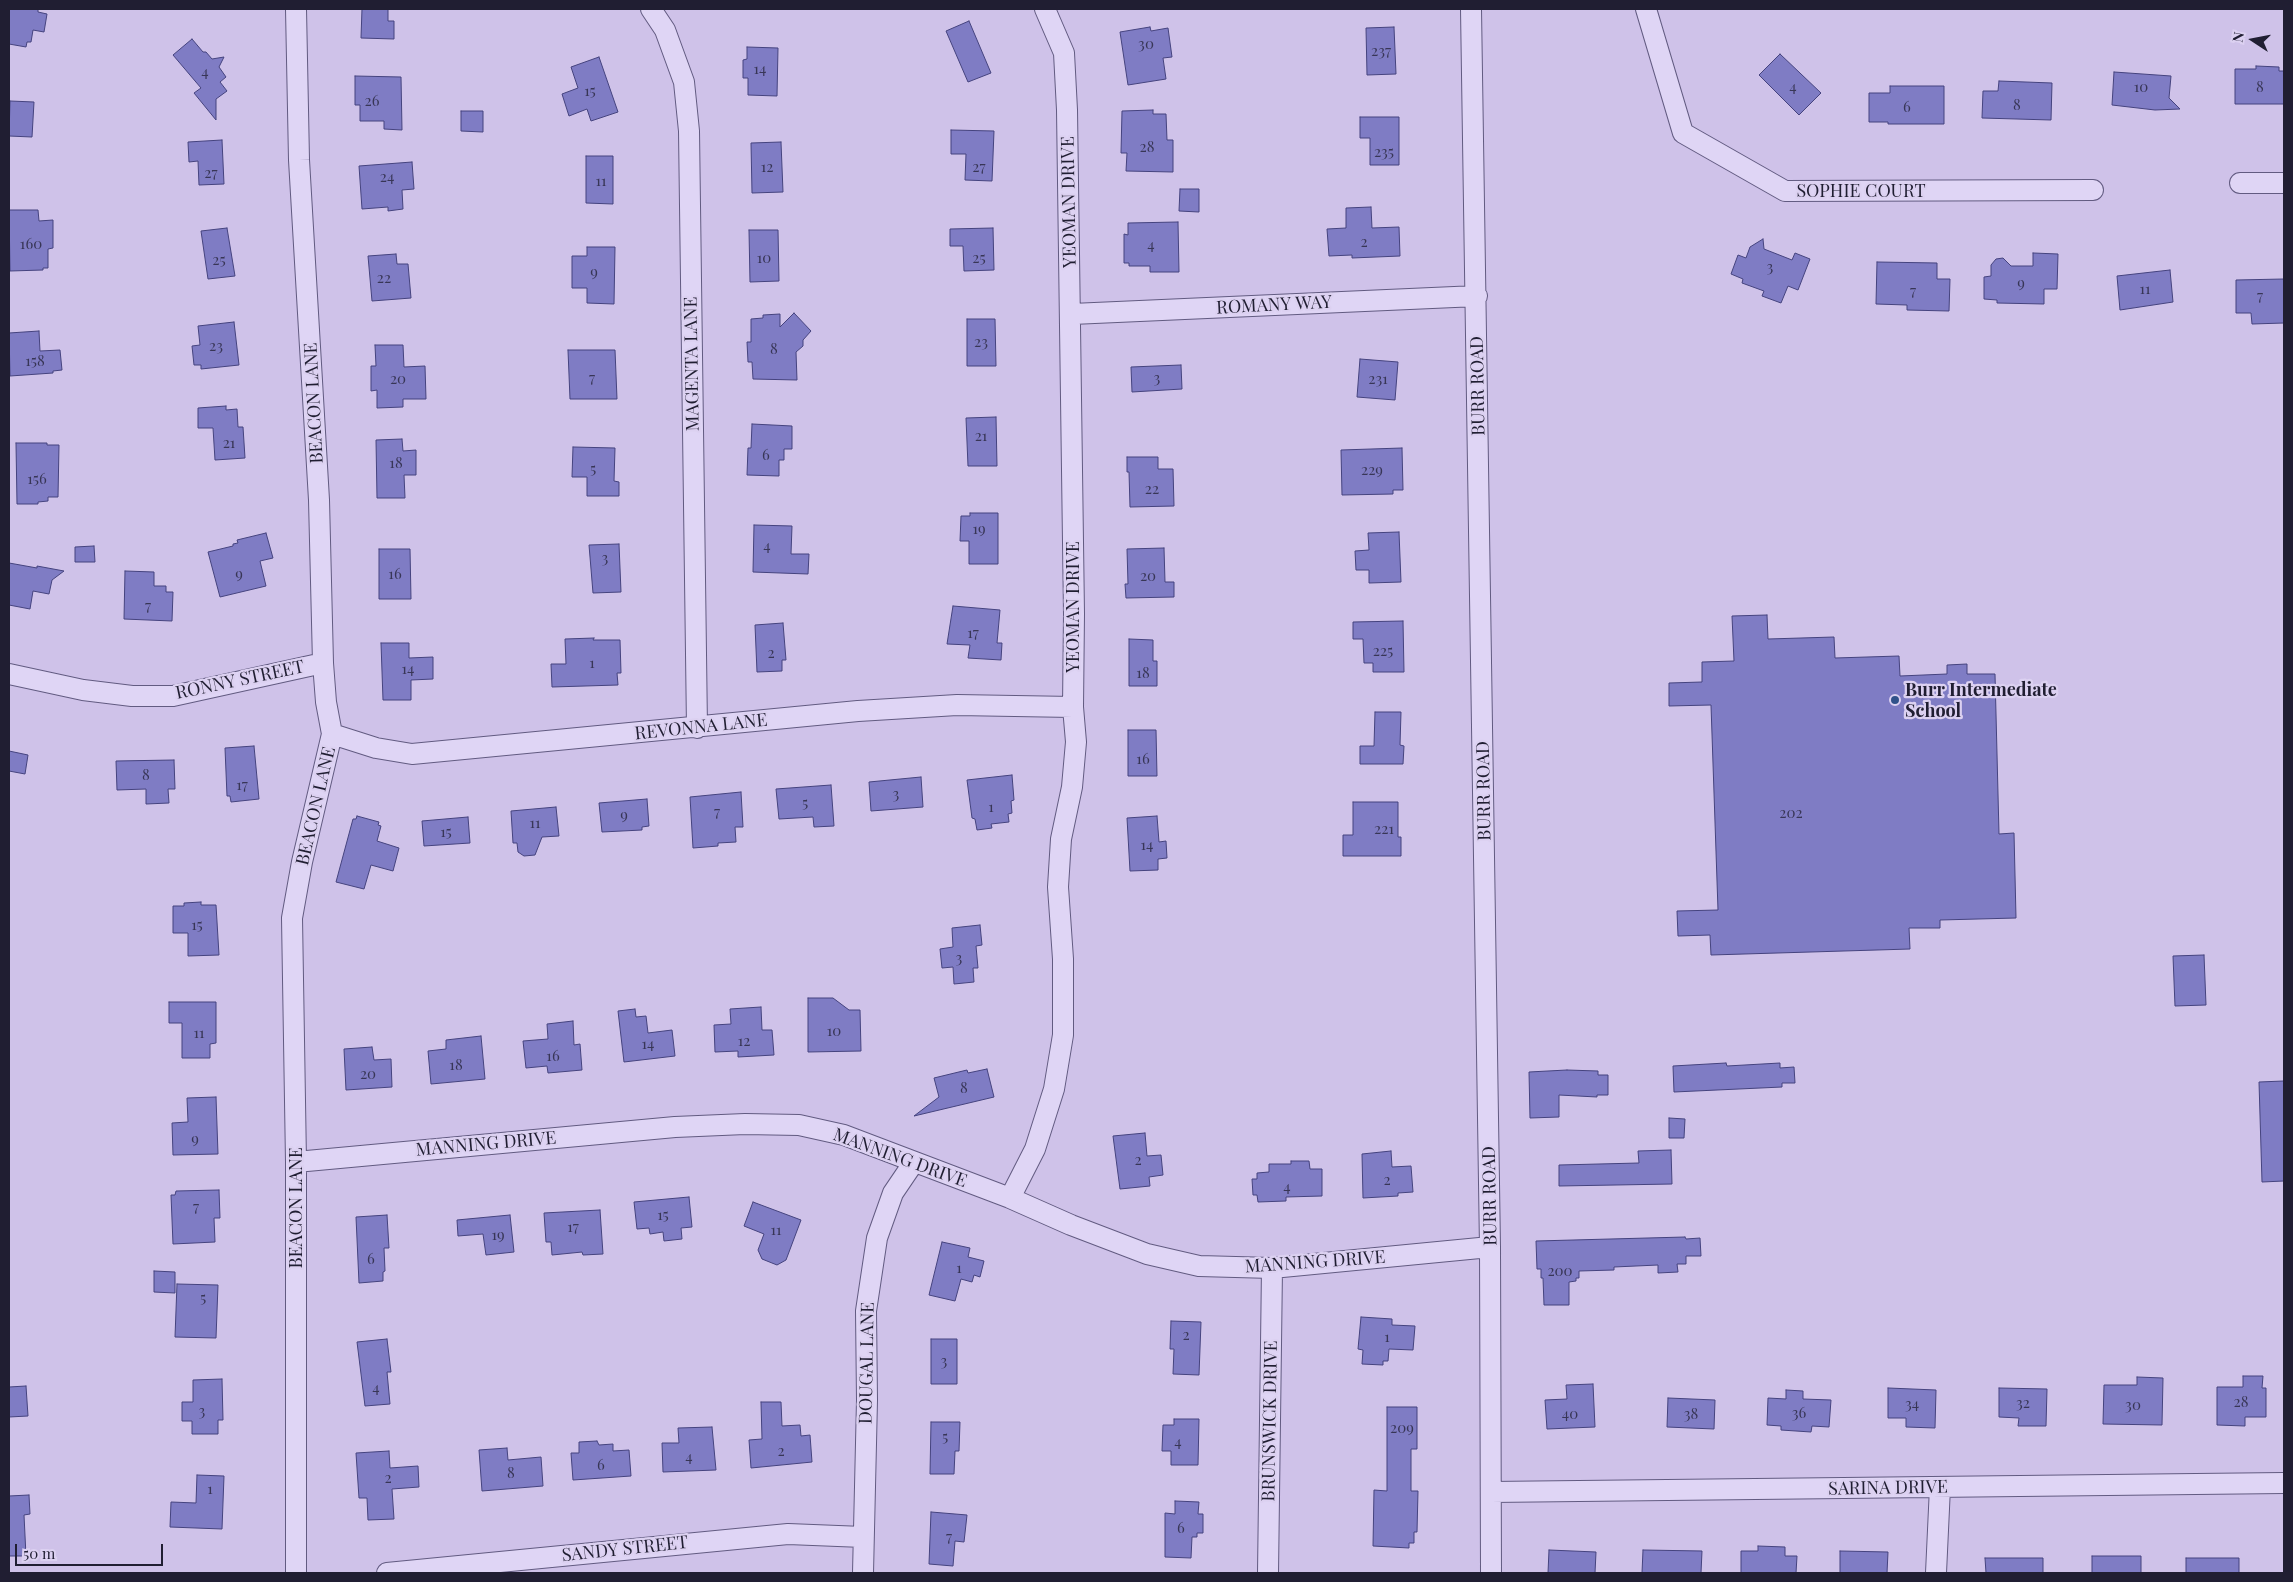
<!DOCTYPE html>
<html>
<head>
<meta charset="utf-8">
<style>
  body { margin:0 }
  #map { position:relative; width:2293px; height:1582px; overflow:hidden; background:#cfc2e9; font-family:"Playfair Display",serif }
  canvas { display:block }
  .frame { position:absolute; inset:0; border:10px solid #201e32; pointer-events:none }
  .north { position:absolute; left:2228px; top:15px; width:50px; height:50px; -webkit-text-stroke:4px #dcd1f1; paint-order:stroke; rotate:281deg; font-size:14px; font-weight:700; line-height:20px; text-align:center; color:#201e32 }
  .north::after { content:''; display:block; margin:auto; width:18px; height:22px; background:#201e32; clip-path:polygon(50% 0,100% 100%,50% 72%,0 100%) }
  .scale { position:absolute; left:15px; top:1544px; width:148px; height:22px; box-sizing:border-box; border:2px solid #201e32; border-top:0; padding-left:6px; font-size:15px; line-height:18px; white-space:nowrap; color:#201e32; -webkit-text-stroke:4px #dcd1f1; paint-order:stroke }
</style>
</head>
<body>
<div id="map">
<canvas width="2293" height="1582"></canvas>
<div class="frame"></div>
<div class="north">N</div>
<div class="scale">50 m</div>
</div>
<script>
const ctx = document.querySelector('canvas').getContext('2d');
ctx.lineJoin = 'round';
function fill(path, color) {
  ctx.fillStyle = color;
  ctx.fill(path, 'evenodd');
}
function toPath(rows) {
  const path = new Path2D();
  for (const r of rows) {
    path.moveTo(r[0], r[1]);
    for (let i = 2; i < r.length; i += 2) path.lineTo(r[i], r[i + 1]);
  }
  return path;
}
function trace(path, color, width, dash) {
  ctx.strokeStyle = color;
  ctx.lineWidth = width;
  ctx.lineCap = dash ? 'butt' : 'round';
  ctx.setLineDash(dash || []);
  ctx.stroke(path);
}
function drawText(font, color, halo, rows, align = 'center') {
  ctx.font = font + ' "Playfair Display",serif';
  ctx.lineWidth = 4.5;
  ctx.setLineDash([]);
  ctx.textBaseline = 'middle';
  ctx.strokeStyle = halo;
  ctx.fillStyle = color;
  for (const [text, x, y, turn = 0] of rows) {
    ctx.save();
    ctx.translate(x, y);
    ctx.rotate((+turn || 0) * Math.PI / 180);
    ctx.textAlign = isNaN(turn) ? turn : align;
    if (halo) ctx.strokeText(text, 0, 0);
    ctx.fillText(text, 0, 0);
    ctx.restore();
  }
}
const building = toPath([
  [9,9,38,9,38,12,47,14,44,32,33,30,31,42,27,42,26,47,9,44,9,9],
  [362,9,388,9,388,21,394,21,394,39,361,38,362,9],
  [969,21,991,73,968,82,946,31,969,21],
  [1150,27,1151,31,1168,28,1172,57,1163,58,1166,79,1128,85,1120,32,1150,27],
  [1394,27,1396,74,1367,75,1366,28,1394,27],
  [192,39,203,52,206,52,212,59,224,57,219,67,226,77,220,82,227,91,216,99,216,120,194,93,201,88,173,55,192,39],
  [747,47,778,48,777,96,748,95,748,78,743,78,743,60,747,59,747,47],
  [1780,54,1821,93,1799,115,1759,75,1780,54],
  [599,57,618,112,591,121,587,109,569,116,562,94,578,88,571,67,599,57],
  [2256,66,2279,67,2279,71,2284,71,2284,104,2235,104,2235,69,2256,69,2256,66],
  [2114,72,2171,76,2169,98,2180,109,2155,110,2112,105,2114,72],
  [355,76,401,77,402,130,384,129,384,121,360,121,360,105,355,105,355,76],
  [1999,81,2052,83,2051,120,1982,118,1983,91,1998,91,1999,81],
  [1890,86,1944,86,1944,124,1888,124,1888,122,1869,122,1869,93,1890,93,1890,86],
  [10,101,34,102,32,137,9,136,10,101],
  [1153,110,1153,114,1166,114,1167,140,1173,140,1173,172,1126,171,1127,153,1121,153,1122,111,1153,110],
  [461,111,483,111,483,132,461,131,461,111],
  [1360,117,1399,117,1399,165,1370,165,1370,138,1360,138,1360,117],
  [951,130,994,131,992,181,965,180,966,154,951,154,951,130],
  [222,140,224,184,199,185,198,161,189,162,188,142,222,140],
  [781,142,783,192,752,193,751,143,781,142],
  [586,156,613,156,613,204,586,203,586,156],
  [412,162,414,189,402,190,403,209,388,211,388,207,362,209,359,166,412,162],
  [1180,189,1199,189,1199,212,1179,211,1180,189],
  [1371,207,1372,228,1399,227,1400,256,1352,258,1352,255,1329,256,1327,229,1346,228,1346,208,1371,207],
  [9,210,38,210,39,221,53,220,53,248,48,249,48,268,43,268,43,270,10,271,9,210],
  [1178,222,1179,272,1150,272,1150,266,1129,266,1129,263,1124,263,1124,234,1128,235,1128,223,1178,222],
  [227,228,235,276,208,279,201,231,227,228],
  [993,228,994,270,964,271,963,246,950,246,950,229,993,228],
  [749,230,778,230,779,281,750,282,749,230],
  [1763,239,1764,249,1792,260,1795,253,1810,259,1798,290,1788,286,1781,303,1762,296,1764,291,1742,283,1743,279,1731,274,1738,255,1746,258,1750,247,1763,239],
  [587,247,615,247,614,304,587,303,587,288,572,288,572,256,587,256,587,247],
  [2033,253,2058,254,2057,289,2044,289,2044,304,1997,303,1997,300,1984,299,1984,277,1991,276,1991,265,1996,259,2003,258,2011,266,2033,266,2033,253],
  [396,254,397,264,408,264,411,298,372,301,368,256,396,254],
  [1877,262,1937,263,1937,279,1950,279,1949,311,1907,310,1907,305,1876,304,1877,262],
  [2170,270,2173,302,2120,310,2117,276,2170,270],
  [2284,279,2284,323,2252,324,2251,313,2236,313,2236,280,2284,279],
  [794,313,811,331,803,340,803,346,796,352,797,380,753,379,752,362,748,362,747,342,751,342,751,319,763,318,763,315,780,314,780,327,794,313],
  [967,319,995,319,996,366,967,366,967,319],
  [234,322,239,365,201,369,201,365,194,365,192,346,200,345,198,326,234,322],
  [39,331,40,351,60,350,62,370,53,371,53,373,10,376,9,333,39,331],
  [375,345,403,345,404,367,425,366,426,399,403,399,403,407,377,408,377,390,371,391,371,366,376,366,375,345],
  [568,350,615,350,617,399,570,399,568,350],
  [1360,359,1398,362,1395,400,1357,397,1360,359],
  [1181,365,1182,389,1132,392,1131,367,1181,365],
  [226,406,226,410,237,409,238,427,243,427,245,458,215,460,213,428,198,428,198,408,226,406],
  [996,417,997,466,968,466,966,418,996,417],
  [752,424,792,426,792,449,784,449,784,460,779,460,779,476,747,475,748,448,751,448,752,424],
  [402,439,403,451,416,450,416,475,404,475,405,498,377,498,376,440,402,439],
  [16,443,47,443,47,445,59,445,58,497,48,497,48,501,38,502,38,504,17,504,16,443],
  [573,447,615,448,614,481,619,482,619,496,587,496,587,477,572,477,573,447],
  [1402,448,1403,490,1393,490,1393,494,1342,495,1341,450,1402,448],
  [1127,457,1158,457,1158,469,1173,469,1174,506,1130,507,1129,472,1127,472,1127,457],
  [970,513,998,513,998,564,969,564,969,541,960,541,961,516,970,516,970,513],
  [754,525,792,526,791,554,809,554,808,574,753,572,754,525],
  [1399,532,1401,582,1369,583,1369,570,1356,570,1355,551,1369,550,1368,533,1399,532],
  [266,533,273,558,260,561,266,586,220,597,208,552,233,546,233,544,238,543,237,540,266,533],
  [619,544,621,592,593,593,589,545,619,544],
  [94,546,95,562,75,562,75,547,94,546],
  [1164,548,1165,582,1174,582,1174,597,1126,598,1125,584,1128,584,1127,549,1164,548],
  [379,549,410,549,411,599,379,599,379,549],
  [9,563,37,568,37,566,64,571,52,580,49,594,33,591,30,609,9,605,9,563],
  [125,571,154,572,154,586,166,586,166,592,173,592,172,621,124,619,125,571],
  [953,606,1000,610,997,643,1002,643,1001,660,968,658,970,645,947,644,953,606],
  [1767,615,1768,639,1834,637,1835,658,1899,656,1900,676,1947,674,1947,665,1967,664,1967,674,1995,674,1999,834,2014,833,2016,918,1940,920,1940,928,1909,928,1910,949,1711,955,1710,935,1678,936,1677,911,1718,910,1711,705,1669,706,1669,683,1702,682,1702,662,1734,661,1732,616,1767,615],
  [1403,621,1404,672,1373,672,1373,663,1364,663,1363,639,1353,639,1353,622,1403,621],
  [783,623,786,660,782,660,782,671,757,672,755,625,783,623],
  [594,638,593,640,620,640,621,673,617,673,618,685,552,687,551,664,566,664,565,639,594,638],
  [1129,639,1153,640,1153,661,1157,661,1157,686,1129,686,1129,639],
  [381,643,409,643,409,658,433,657,433,679,411,680,411,700,383,700,381,643],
  [1375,712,1401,712,1400,745,1404,746,1403,764,1360,764,1360,746,1374,746,1375,712],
  [1128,730,1156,730,1157,776,1128,776,1128,730],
  [254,746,259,799,231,802,230,796,227,796,225,748,254,746],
  [9,751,28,755,25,774,9,771,9,751],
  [174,760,175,789,168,789,169,803,146,804,146,789,117,790,116,761,174,760],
  [1012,775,1014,800,1011,801,1012,813,1008,814,1009,822,991,824,992,828,977,830,975,819,972,818,967,780,1012,775],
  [921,777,923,807,871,811,869,782,921,777],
  [831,785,834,826,814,827,813,817,779,819,776,789,831,785],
  [741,792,743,827,735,827,736,842,718,843,718,846,693,848,690,797,741,792],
  [647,799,649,826,642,827,642,830,602,832,599,803,647,799],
  [1353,802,1398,802,1398,837,1401,837,1401,856,1343,856,1343,835,1353,835,1353,802],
  [556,807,559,836,542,837,535,855,524,856,518,852,517,843,513,843,511,811,556,807],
  [357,816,379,822,378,825,381,826,377,841,399,848,393,871,371,865,364,889,336,882,353,819,356,819,357,816],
  [1157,816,1159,842,1166,841,1167,858,1158,859,1158,870,1130,871,1127,818,1157,816],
  [468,817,470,843,424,846,422,821,468,817],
  [201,902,201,905,216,905,219,955,188,956,188,933,173,933,173,906,184,906,184,903,201,902],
  [980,925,982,945,976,946,978,968,973,968,974,982,954,984,953,967,942,968,940,949,953,947,952,928,980,925],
  [2204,955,2206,1005,2175,1006,2173,956,2204,955],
  [808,998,833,998,849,1010,860,1010,861,1051,808,1052,808,998],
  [169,1002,216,1002,216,1043,210,1044,210,1058,182,1058,182,1023,169,1023,169,1002],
  [761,1007,762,1030,772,1030,774,1055,738,1057,738,1051,715,1052,714,1025,731,1024,730,1009,761,1007],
  [635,1009,636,1017,646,1016,648,1033,672,1030,675,1056,624,1062,618,1011,635,1009],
  [573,1021,574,1045,580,1044,582,1070,548,1073,547,1066,526,1068,523,1041,548,1039,547,1024,573,1021],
  [481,1036,485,1079,431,1084,428,1051,446,1049,446,1040,481,1036],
  [372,1047,374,1060,391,1059,392,1087,346,1090,344,1049,372,1047],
  [1726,1063,1727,1066,1780,1063,1780,1068,1794,1067,1795,1083,1782,1083,1782,1087,1674,1092,1673,1066,1726,1063],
  [987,1069,994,1097,914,1116,939,1097,934,1078,967,1070,968,1073,987,1069],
  [1567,1070,1598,1071,1598,1075,1608,1075,1608,1095,1597,1095,1597,1097,1559,1095,1559,1117,1530,1118,1529,1072,1567,1070],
  [2284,1081,2284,1181,2262,1182,2259,1082,2284,1081],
  [216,1097,218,1154,173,1155,172,1123,188,1122,187,1098,216,1097],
  [1669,1118,1685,1119,1684,1138,1669,1138,1669,1118],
  [1145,1133,1147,1156,1161,1155,1163,1175,1149,1177,1150,1186,1120,1189,1113,1136,1145,1133],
  [1671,1150,1672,1184,1559,1186,1559,1165,1639,1163,1638,1151,1671,1150],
  [1391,1151,1392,1167,1411,1166,1413,1192,1398,1193,1398,1196,1363,1198,1362,1154,1391,1151],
  [1291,1161,1309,1161,1310,1169,1322,1169,1322,1196,1286,1197,1286,1201,1258,1202,1257,1195,1253,1195,1252,1179,1257,1179,1257,1173,1269,1172,1269,1164,1291,1164,1291,1161],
  [219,1190,220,1218,214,1218,215,1242,173,1244,171,1195,175,1195,176,1191,219,1190],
  [689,1197,692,1227,681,1228,682,1239,664,1241,663,1232,650,1234,649,1228,637,1229,634,1202,689,1197],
  [753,1202,801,1220,786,1260,777,1265,762,1259,758,1250,764,1234,744,1226,753,1202],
  [600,1210,603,1254,583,1255,582,1252,552,1255,551,1242,546,1242,544,1213,600,1210],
  [387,1215,389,1248,384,1248,385,1271,383,1272,383,1281,359,1283,356,1217,387,1215],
  [510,1215,514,1252,486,1255,483,1234,458,1236,457,1220,510,1215],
  [1685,1237,1686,1239,1700,1238,1701,1256,1686,1256,1686,1264,1677,1264,1678,1272,1658,1273,1658,1265,1614,1267,1614,1270,1579,1271,1579,1278,1576,1278,1576,1281,1569,1282,1569,1305,1544,1305,1543,1278,1541,1278,1541,1269,1537,1269,1536,1241,1685,1237],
  [942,1242,970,1248,968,1257,984,1261,980,1277,974,1275,972,1282,961,1279,955,1301,929,1295,942,1242],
  [154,1271,175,1272,175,1293,154,1292,154,1271],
  [177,1284,218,1285,216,1338,175,1337,177,1284],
  [1361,1317,1392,1319,1392,1325,1415,1326,1413,1350,1389,1349,1388,1361,1383,1361,1383,1365,1362,1364,1363,1350,1358,1349,1361,1317],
  [1171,1321,1201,1322,1199,1375,1173,1374,1174,1349,1170,1349,1171,1321],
  [387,1339,391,1372,387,1372,390,1404,365,1406,357,1342,387,1339],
  [931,1339,957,1339,957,1384,931,1384,931,1339],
  [2243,1376,2263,1376,2262,1388,2266,1388,2266,1417,2245,1417,2245,1426,2217,1425,2217,1387,2243,1387,2243,1376],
  [2137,1377,2163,1378,2162,1425,2103,1424,2104,1385,2137,1385,2137,1377],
  [222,1379,223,1420,218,1420,218,1434,192,1434,192,1421,182,1421,182,1402,193,1402,193,1380,222,1379],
  [1593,1384,1595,1427,1547,1429,1545,1400,1567,1399,1566,1385,1593,1384],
  [26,1386,28,1416,9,1417,9,1387,26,1386],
  [1888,1388,1936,1390,1935,1428,1906,1427,1906,1418,1888,1418,1888,1388],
  [1999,1388,2047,1389,2046,1426,2018,1426,2019,1418,1999,1417,1999,1388],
  [1786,1390,1803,1391,1803,1399,1831,1400,1829,1427,1812,1426,1811,1432,1781,1430,1781,1426,1767,1425,1768,1398,1786,1399,1786,1390],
  [1668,1398,1715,1400,1714,1429,1667,1427,1668,1398],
  [761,1402,781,1402,782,1426,800,1425,801,1436,810,1435,812,1462,751,1468,749,1440,762,1439,761,1402],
  [1387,1407,1417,1407,1417,1449,1411,1449,1411,1491,1418,1491,1417,1532,1414,1532,1414,1543,1409,1543,1409,1548,1373,1546,1374,1490,1387,1491,1387,1407],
  [1174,1419,1199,1419,1198,1465,1171,1465,1171,1451,1162,1451,1163,1425,1174,1425,1174,1419],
  [931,1422,960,1422,959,1451,955,1451,954,1474,930,1474,931,1422],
  [712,1427,716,1470,663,1472,662,1443,679,1443,678,1428,712,1427],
  [597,1441,599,1445,613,1444,613,1451,629,1450,631,1476,573,1480,571,1453,579,1453,579,1442,597,1441],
  [507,1448,508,1460,541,1457,543,1486,482,1491,479,1450,507,1448],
  [389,1451,390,1468,418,1466,419,1487,392,1489,394,1519,368,1520,367,1498,359,1498,356,1453,389,1451],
  [197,1475,224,1476,222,1529,170,1527,171,1502,196,1503,197,1475],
  [29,1495,30,1514,24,1515,26,1556,9,1556,9,1496,29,1495],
  [1175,1501,1199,1502,1198,1514,1203,1514,1203,1533,1197,1533,1197,1537,1192,1537,1191,1558,1165,1557,1165,1513,1175,1514,1175,1501],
  [931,1512,967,1515,964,1542,955,1541,953,1566,929,1564,931,1512],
  [1758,1546,1785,1547,1785,1556,1797,1556,1796,1573,1741,1573,1741,1551,1758,1551,1758,1546],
  [1549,1550,1596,1552,1595,1573,1548,1573,1549,1550],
  [1643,1550,1702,1551,1701,1573,1642,1573,1643,1550],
  [1840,1551,1888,1552,1887,1573,1840,1573,1840,1551],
  [2092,1556,2141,1556,2141,1573,2092,1573,2092,1556],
  [1985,1558,2043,1558,2043,1573,1986,1573,1985,1558],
  [2186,1558,2239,1558,2239,1573,2186,1573,2186,1558]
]);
const minor = toPath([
  [296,9,299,160,319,500,323,663,326,702,332,734,302,862,292,918,296,1162,296,1573],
  [651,9,665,30,684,82,689,131,697,728],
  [1471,9,1490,1247,1491,1573],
  [1646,9,1683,133,1785,191,2093,190],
  [2240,183,2284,183],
  [1072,314,1477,296],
  [9,674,83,690,132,696,173,696,323,663],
  [332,734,376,748,412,754,858,711,957,705,1073,707],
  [296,1162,675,1127,745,1124,799,1125,844,1135,1010,1198,1071,1225,1147,1254,1199,1266,1272,1268,1490,1247],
  [1010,1198,1035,1149,1054,1089,1063,1035,1063,959,1058,887,1061,839,1072,787,1076,742,1073,707,1074,614,1067,110,1064,53,1045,9],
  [1491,1492,2284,1483],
  [387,1573,788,1534,863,1537],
  [863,1573,867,1400,866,1311,877,1238,893,1193,914,1162],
  [1268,1573,1272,1268],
  [1936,1573,1940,1487]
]);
const markers = [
  [1895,700,5,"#31528a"]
];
const numberNames = [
  ["30",1146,44],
  ["237",1381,51],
  ["14",760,69],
  ["4",205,72],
  ["4",1793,87],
  ["10",2141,87],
  ["8",2260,87],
  ["15",590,91],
  ["26",372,101],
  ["8",2017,105],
  ["6",1907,107],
  ["28",1147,147],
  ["235",1384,152],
  ["12",767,167],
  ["27",979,167],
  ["27",211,173],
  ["24",387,177],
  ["11",601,181],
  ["2",1364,242],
  ["160",31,244],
  ["4",1151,245],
  ["10",764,258],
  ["25",979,258],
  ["25",219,260],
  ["3",1770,267],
  ["9",594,272],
  ["22",384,278],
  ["9",2021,283],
  ["11",2145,289],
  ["7",1913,291],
  ["7",2260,296],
  ["23",981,342],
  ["23",216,346],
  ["8",774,349],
  ["158",35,361],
  ["7",592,378],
  ["3",1157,378],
  ["20",398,379],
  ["231",1378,379],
  ["21",981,436],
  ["21",229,443],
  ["6",766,455],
  ["18",396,463],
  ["5",593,469],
  ["229",1372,470],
  ["156",37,479],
  ["22",1152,489],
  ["19",979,529],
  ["4",767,546],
  ["3",605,558],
  ["9",239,574],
  ["16",395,574],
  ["20",1148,576],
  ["7",148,606],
  ["17",973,633],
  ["225",1383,651],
  ["2",771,653],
  ["1",592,663],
  ["14",408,669],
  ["18",1143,673],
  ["16",1143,759],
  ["8",146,775],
  ["17",242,785],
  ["3",896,794],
  ["5",805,803],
  ["1",991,807],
  ["7",717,812],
  ["202",1791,813],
  ["9",624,815],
  ["11",535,823],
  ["221",1384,829],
  ["15",446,832],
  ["14",1147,845],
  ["15",197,925],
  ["3",959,958],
  ["10",834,1031],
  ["11",199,1033],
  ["12",744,1041],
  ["14",648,1044],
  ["16",553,1056],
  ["18",456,1065],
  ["20",368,1074],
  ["8",964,1088],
  ["9",195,1139],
  ["2",1138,1160],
  ["2",1387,1180],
  ["4",1287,1187],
  ["7",196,1207],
  ["15",663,1215],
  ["17",573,1227],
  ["11",776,1230],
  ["19",498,1235],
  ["6",371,1259],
  ["1",959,1268],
  ["200",1560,1271],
  ["5",203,1298],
  ["2",1186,1335],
  ["1",1387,1337],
  ["3",944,1361],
  ["4",376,1388],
  ["28",2241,1402],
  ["32",2023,1403],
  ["34",1912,1404],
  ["30",2133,1405],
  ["3",202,1411],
  ["36",1799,1413],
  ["40",1570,1414],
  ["38",1691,1414],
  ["209",1402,1428],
  ["5",945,1437],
  ["4",1178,1442],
  ["2",781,1451],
  ["4",689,1457],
  ["6",601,1465],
  ["8",511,1473],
  ["2",388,1478],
  ["1",210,1489],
  ["6",1181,1528],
  ["7",949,1537]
];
const streetNames = [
  ["SOPHIE COURT",1861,191],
  ["YEOMAN DRIVE",1069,202,-91],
  ["ROMANY WAY",1274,305,-3],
  ["MAGENTA LANE",692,364,-91],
  ["BURR ROAD",1478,386,-91],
  ["BEACON LANE",314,403,-93],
  ["YEOMAN DRIVE",1073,607,-90],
  ["RONNY STREET",240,680,-12],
  ["REVONNA LANE",701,727,-6],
  ["BURR ROAD",1484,791,-91],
  ["BEACON LANE",316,806,-77],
  ["MANNING DRIVE",486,1144,-5],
  ["MANNING DRIVE",900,1158,20],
  ["BURR ROAD",1490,1196,-91],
  ["BEACON LANE",296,1208,-90],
  ["MANNING DRIVE",1315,1262,-4],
  ["DOUGAL LANE",867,1363,-89],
  ["BRUNSWICK DRIVE",1270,1421,-89],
  ["SARINA DRIVE",1888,1488,-1],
  ["SANDY STREET",625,1549,-6]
];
const poiNames = [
  ["Burr Intermediate",1905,690],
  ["School",1905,711]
];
fill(building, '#7f7cc4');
trace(building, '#45437e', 1);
trace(minor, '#625b81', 22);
trace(minor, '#dfd5f5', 20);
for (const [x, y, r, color] of markers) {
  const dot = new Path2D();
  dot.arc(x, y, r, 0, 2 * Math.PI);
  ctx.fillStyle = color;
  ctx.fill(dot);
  trace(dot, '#dcd1f1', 2);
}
drawText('15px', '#383656', null, numberNames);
drawText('18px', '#201e32', '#dcd1f1', streetNames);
drawText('bold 18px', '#201e32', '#dcd1f1', poiNames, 'left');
</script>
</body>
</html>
